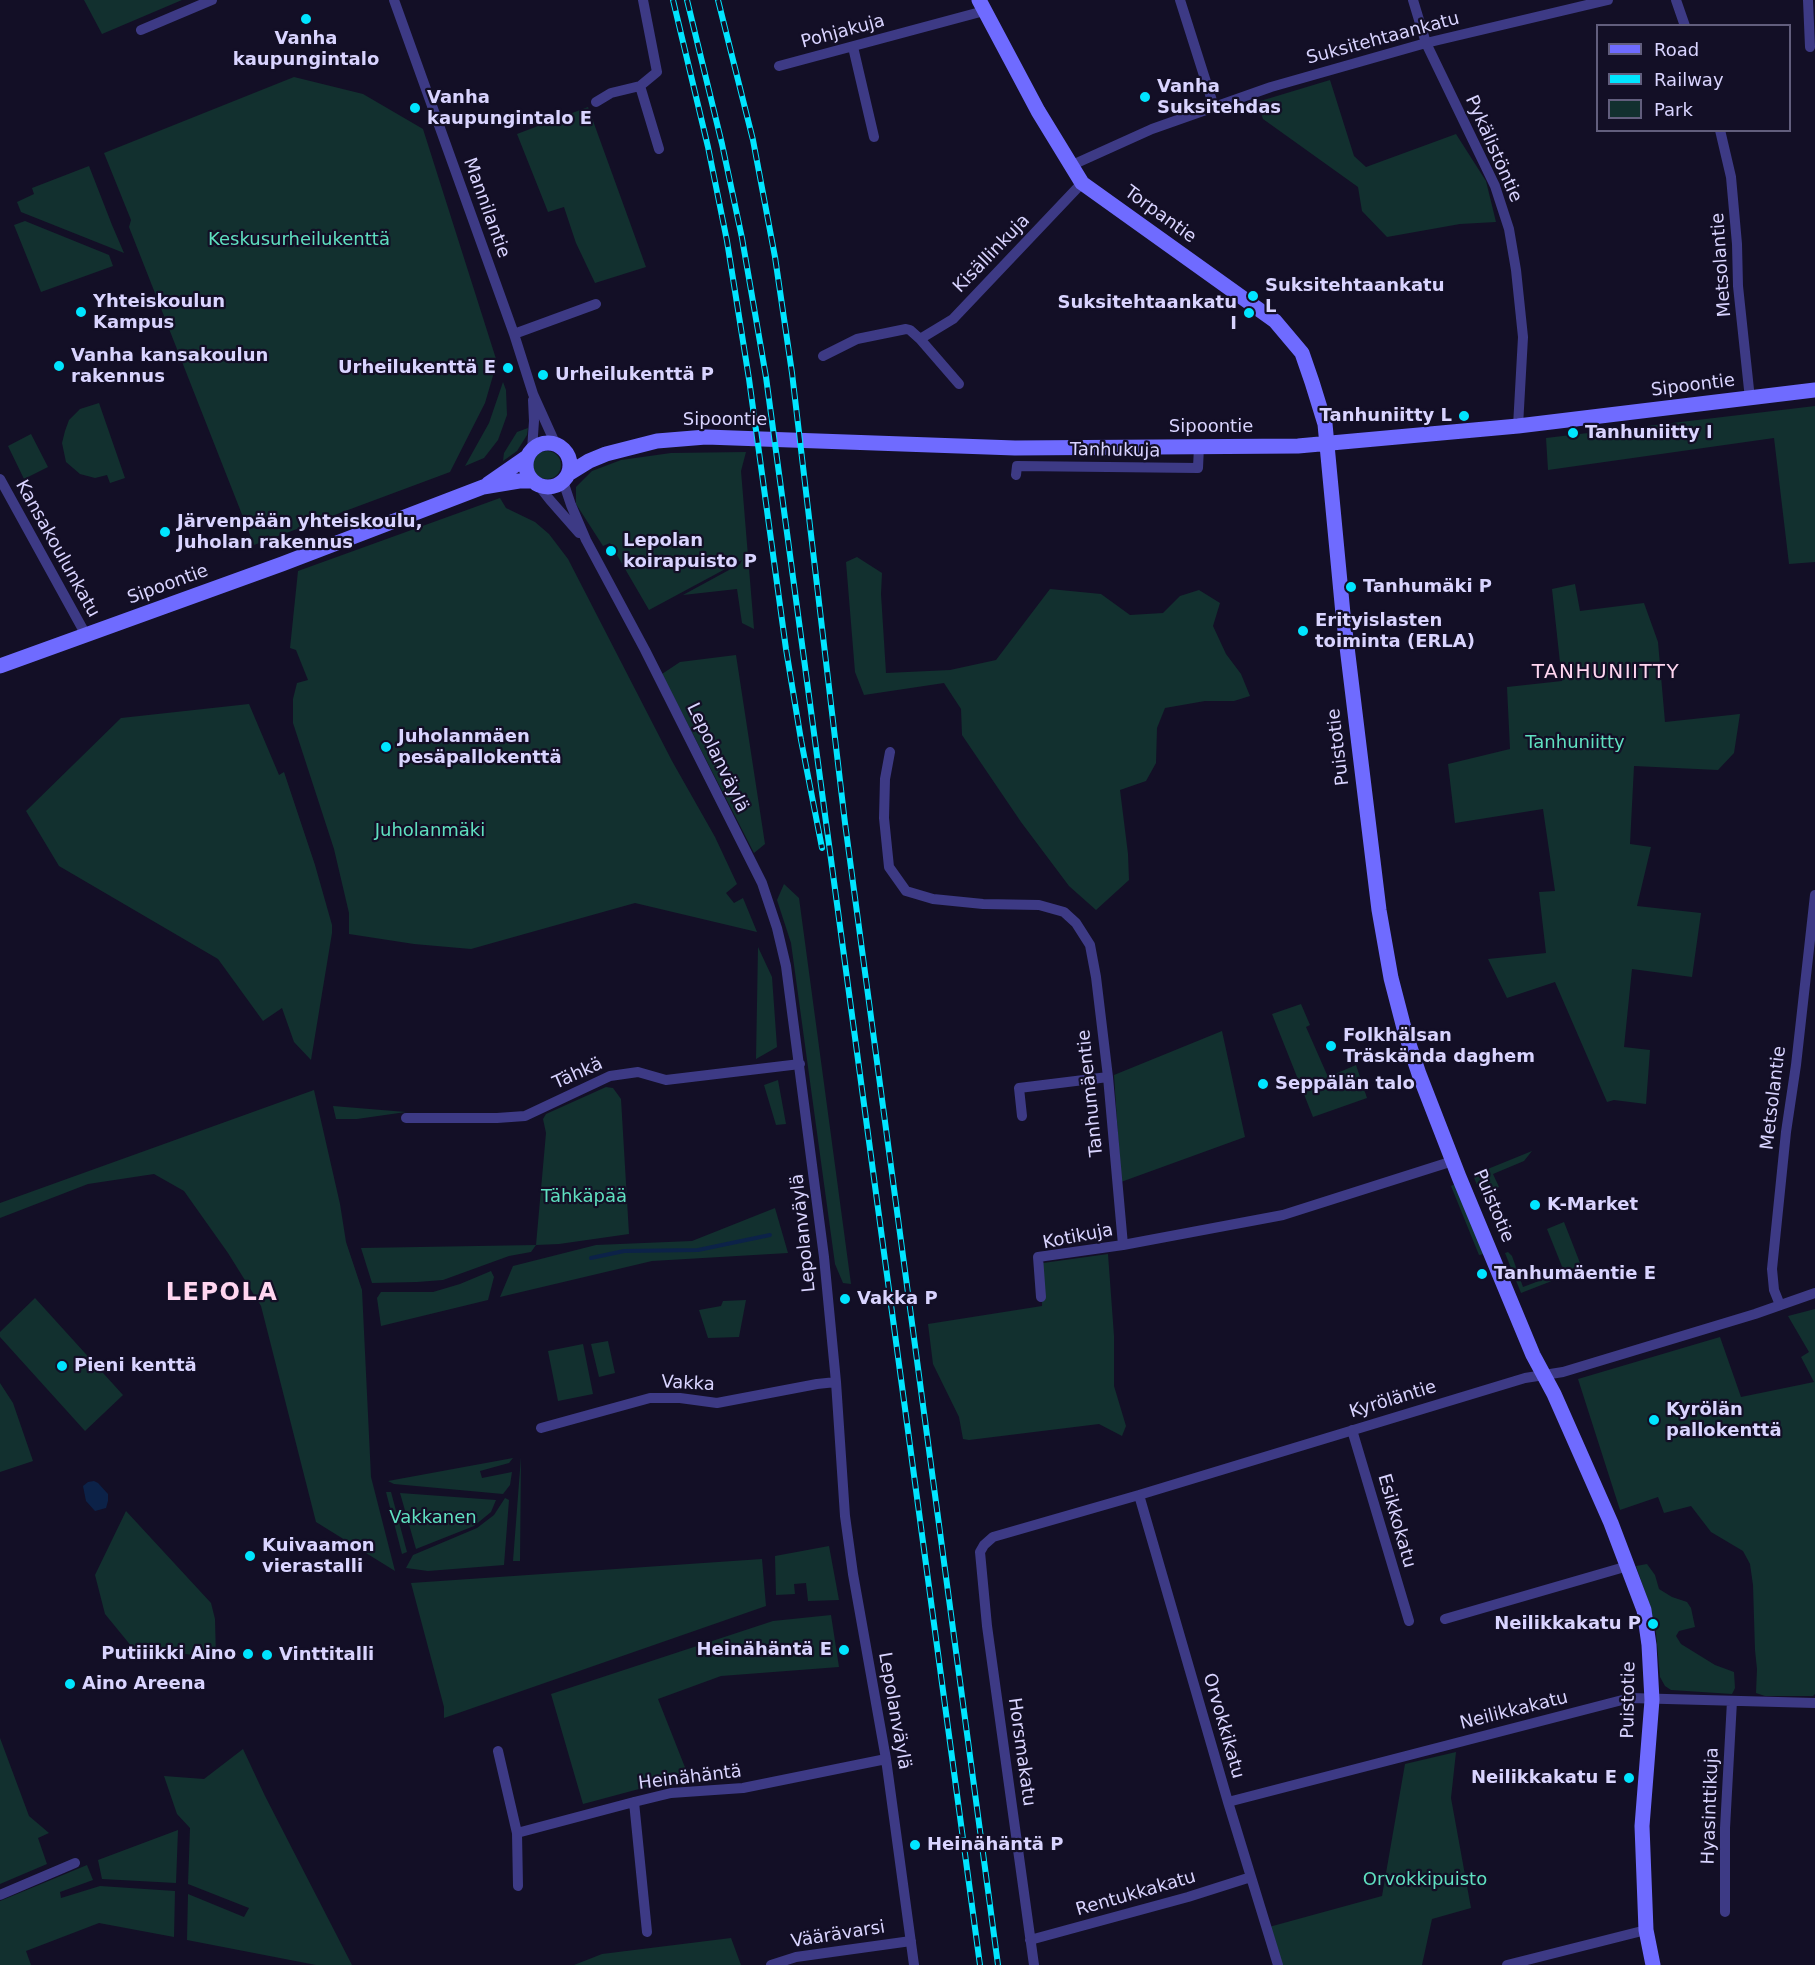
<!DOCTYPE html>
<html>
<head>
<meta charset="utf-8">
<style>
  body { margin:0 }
  #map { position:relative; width:1815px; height:1965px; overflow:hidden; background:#130f26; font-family:"DejaVu Sans",sans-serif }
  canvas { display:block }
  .legend { position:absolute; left:1596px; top:24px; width:195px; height:108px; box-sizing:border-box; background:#130f26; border:2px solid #625e7d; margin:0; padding:8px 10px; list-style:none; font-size:18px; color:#d9d4ff }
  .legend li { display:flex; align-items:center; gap:12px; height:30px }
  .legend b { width:30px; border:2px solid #625e7d }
</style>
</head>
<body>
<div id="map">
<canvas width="1815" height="1965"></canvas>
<ul class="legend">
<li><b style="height:8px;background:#6f6bff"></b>Road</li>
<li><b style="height:8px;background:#00e5ff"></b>Railway</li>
<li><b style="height:16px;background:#12302f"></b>Park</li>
</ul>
</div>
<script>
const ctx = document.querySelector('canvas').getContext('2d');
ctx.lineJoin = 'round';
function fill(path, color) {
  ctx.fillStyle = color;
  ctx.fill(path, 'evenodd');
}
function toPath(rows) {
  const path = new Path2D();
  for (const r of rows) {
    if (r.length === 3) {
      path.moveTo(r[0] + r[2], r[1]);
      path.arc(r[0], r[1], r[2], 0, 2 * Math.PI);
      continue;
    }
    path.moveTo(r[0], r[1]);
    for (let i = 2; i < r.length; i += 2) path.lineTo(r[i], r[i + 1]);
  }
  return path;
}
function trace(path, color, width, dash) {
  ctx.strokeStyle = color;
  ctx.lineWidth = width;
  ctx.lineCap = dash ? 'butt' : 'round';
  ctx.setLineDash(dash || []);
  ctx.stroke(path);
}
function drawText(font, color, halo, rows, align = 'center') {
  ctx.font = font + ' "DejaVu Sans",sans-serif';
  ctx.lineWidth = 4.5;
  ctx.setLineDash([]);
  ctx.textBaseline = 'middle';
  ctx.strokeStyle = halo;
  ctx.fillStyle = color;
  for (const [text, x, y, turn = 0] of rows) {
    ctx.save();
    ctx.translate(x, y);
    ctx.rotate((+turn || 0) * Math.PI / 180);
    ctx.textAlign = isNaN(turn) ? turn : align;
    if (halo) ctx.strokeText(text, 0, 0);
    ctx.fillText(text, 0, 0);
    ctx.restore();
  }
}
const green = toPath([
  [84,0,182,0,102,34],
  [294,77,363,94,423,129,497,362,485,403,450,472,254,545,129,227,131,220,104,153],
  [1330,80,1354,156,1366,167,1456,134,1486,181,1496,222,1460,224,1387,237,1362,211,1358,187,1263,119,1257,102],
  [588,107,646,267,595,283,576,243,564,207,548,212,517,134],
  [89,166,112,225,124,253,21,212,17,202,34,194,32,188],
  [25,221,109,255,113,266,41,292,14,225],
  [503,382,506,390,507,415,498,440,484,458,465,466,489,423],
  [99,403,125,478,110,483,107,475,95,478,80,474,66,462,62,443,65,431,69,420,80,409],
  [1815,406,1815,562,1789,564,1774,438,1548,470,1546,438],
  [528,428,527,435,517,451,503,461,504,453,517,432],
  [31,434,48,467,24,479,8,446],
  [547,465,14],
  [746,452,741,471,754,629,742,623,737,589,683,595,740,564,742,560,649,610,610,543,603,546,576,504,576,487,592,471,621,460,671,453],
  [500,498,506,508,535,522,549,534,568,559,672,761,715,837,737,884,726,893,734,903,743,898,757,932,635,903,471,949,414,944,349,934,349,913,334,849,293,723,293,699,297,683,308,680,296,650,290,648,298,571],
  [857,557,882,573,881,594,886,673,950,670,996,660,1050,589,1101,594,1130,615,1163,613,1180,596,1199,590,1220,603,1213,626,1226,654,1241,674,1250,696,1234,701,1205,701,1165,708,1157,728,1156,763,1146,781,1120,790,1128,854,1129,880,1096,910,1069,886,1021,822,962,735,961,709,944,683,864,695,855,672,846,562],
  [1575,584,1580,611,1644,603,1658,642,1665,722,1740,714,1734,753,1718,770,1634,766,1630,844,1651,847,1637,906,1701,913,1692,977,1632,969,1624,1047,1650,1050,1646,1104,1614,1100,1607,1102,1555,982,1507,998,1488,959,1546,953,1539,892,1555,891,1543,809,1455,823,1448,764,1510,749,1507,687,1562,681,1552,589],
  [736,655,765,844,754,853,662,674,680,662],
  [249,704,279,775,284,772,315,865,332,925,332,933,311,1060,294,1042,282,1008,263,1021,218,959,59,866,26,811,121,718],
  [784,884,799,898,851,1284,843,1283,835,1264,791,943,777,900],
  [758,947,772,977,777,1047,756,1059],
  [1301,1004,1310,1025,1306,1027,1328,1077,1356,1065,1367,1098,1313,1117,1272,1014],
  [1222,1031,1245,1137,1121,1182,1114,1075],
  [778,1080,786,1124,776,1125,764,1085],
  [606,1087,613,1088,621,1099,629,1234,559,1244,536,1245,531,1252,509,1256,443,1280,417,1282,372,1283,361,1248,536,1245,546,1133,543,1119,546,1114],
  [314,1090,340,1204,346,1242,362,1290,371,1477,395,1571,316,1522,261,1306,228,1253,184,1191,154,1174,88,1184,0,1218,0,1203],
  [333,1106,406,1112,357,1119,336,1119],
  [1532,1151,1524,1161,1493,1174,1499,1187,1481,1195,1473,1175],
  [1455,1184,1484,1254,1479,1255,1451,1186],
  [775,1208,788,1253,652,1261,500,1297,513,1266,596,1245,692,1241],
  [1564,1222,1582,1268,1565,1274,1547,1229],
  [1508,1252,1512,1256,1523,1287,1560,1273,1562,1277,1521,1293,1505,1253],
  [1108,1254,1114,1336,1114,1386,1126,1426,1122,1436,1099,1424,969,1440,963,1439,959,1417,933,1364,928,1324,1042,1306,1043,1263],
  [491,1271,494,1277,488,1300,381,1326,377,1298,381,1292,433,1292,460,1284],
  [35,1298,123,1395,85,1431,0,1337,0,1332],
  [746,1300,739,1337,708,1338,699,1310,721,1306,723,1301],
  [1815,1309,1815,1694,1813,1696,1765,1696,1756,1693,1757,1669,1755,1650,1753,1585,1750,1564,1743,1551,1711,1532,1691,1506,1664,1513,1658,1497,1620,1510,1578,1379,1720,1337,1741,1397,1814,1382,1801,1357,1809,1352,1788,1316],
  [608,1341,615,1373,599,1377,591,1344],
  [583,1344,593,1394,558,1401,548,1351],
  [0,1383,13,1403,33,1461,0,1472],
  [521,1457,520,1561,513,1561],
  [513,1458,509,1463,480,1471,482,1478,512,1472,510,1485,503,1494,394,1484,388,1481],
  [386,1492,391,1492,407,1552,402,1554],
  [400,1493,496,1500,491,1512,474,1526,416,1549],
  [505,1498,509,1500,504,1565,428,1571,406,1568,413,1555,477,1528,494,1515],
  [126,1511,211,1603,215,1619,216,1658,132,1647,105,1614,95,1575],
  [829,1546,839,1600,808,1601,806,1583,794,1584,795,1594,776,1595,775,1556],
  [762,1559,766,1606,444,1718,444,1707,411,1583],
  [1647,1564,1655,1575,1659,1589,1672,1597,1687,1602,1691,1608,1695,1627,1679,1631,1676,1636,1681,1644,1715,1665,1734,1672,1735,1688,1732,1694,1671,1690,1665,1686,1660,1677,1656,1633,1650,1606,1636,1566],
  [831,1615,839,1667,721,1676,658,1699,690,1780,654,1785,583,1804,551,1694,773,1621],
  [0,1738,29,1816,49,1833,38,1838,47,1864,0,1884],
  [243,1749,265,1796,352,1965,316,1965,187,1940,188,1894,244,1917,249,1908,188,1884,190,1828,177,1814,164,1776,204,1779],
  [1456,1752,1451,1798,1471,1908,1432,1919,1422,1965,1282,1965,1269,1927,1382,1896,1405,1764],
  [178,1830,176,1883,102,1879,98,1860],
  [87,1865,93,1880,60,1892,61,1898,100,1886,175,1891,174,1937,99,1923,26,1951,31,1965,0,1965,0,1901],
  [731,1938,741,1965,574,1965,602,1954]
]);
const water = toPath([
  [94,1481,98,1483,108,1494,108,1501,106,1508,95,1511,86,1501,83,1486,88,1482]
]);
const stream = toPath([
  [591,1258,624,1251,698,1250,770,1235]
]);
const street = toPath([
  [394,0,514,334,533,394,556,445],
  [643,0,657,72,640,86,659,149],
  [1180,0,1214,107],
  [1413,0,1426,43,1495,186,1509,229,1516,270,1523,337,1518,426],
  [1676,0,1685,26],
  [1808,0,1810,47],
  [141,30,212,0],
  [853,47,874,137],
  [779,66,984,11],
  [596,102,611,93,640,86],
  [1720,130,1731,177,1737,244,1738,286,1750,399],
  [1070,166,1152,129,1271,87,1426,43,1608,0],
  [514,334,596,304],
  [823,356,857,339,906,329,910,330,920,339],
  [959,384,920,339,953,319,1082,183],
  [532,450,534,421,533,400],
  [1016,475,1017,466,1198,468,1199,446],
  [0,479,86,635],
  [563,481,571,505,586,540,645,650,762,883,777,928,786,966,824,1257,836,1382,845,1516,853,1574,886,1759,914,1965],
  [539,486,550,500,579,533],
  [890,752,885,779,884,818,889,867,906,891,933,899,983,904,1039,905,1064,912,1076,923,1090,945,1096,977,1108,1077,1123,1245,1283,1215,1453,1161],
  [1022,1116,1019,1088,1108,1077],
  [406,1118,497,1118,525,1116,610,1076,638,1072,666,1080,800,1064],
  [1041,1297,1038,1257,1123,1245],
  [1780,1305,1774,1290,1772,1269,1786,1132,1796,1065,1815,895],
  [541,1428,650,1398,680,1398,717,1403,817,1384,836,1382],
  [1352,1430,1409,1621],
  [1139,1495,1228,1802,1278,1965],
  [1445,1619,1628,1566],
  [498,1751,517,1833],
  [634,1802,647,1932],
  [1228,1802,1630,1698,1815,1703],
  [518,1886,517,1833,634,1802,671,1793,743,1788,886,1759],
  [0,1895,75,1863],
  [1725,1912,1725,1828,1732,1701],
  [1030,1940,1188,1897,1251,1877],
  [771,1965,796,1957,911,1941],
  [1034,1965,987,1626,980,1552,984,1545,993,1537,1139,1495,1525,1378,1563,1372,1755,1314,1815,1293],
  [1507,1965,1646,1930]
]);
const secondary = toPath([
  [979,0,1038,111,1082,183,1275,321,1302,353,1312,382,1325,424,1343,614,1379,910,1391,978,1405,1032,1419,1074,1459,1177,1533,1355,1554,1394,1611,1523,1644,1610,1649,1645,1652,1700,1642,1826,1646,1930,1653,1965],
  [548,465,22],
  [568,474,589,461,606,454,657,441,706,437,1015,448,1298,446,1518,426,1815,390],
  [488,484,527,457],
  [0,666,282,564,483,487,519,481,531,481]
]);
const rail = toPath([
  [673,0,708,147,727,241,749,379,786,649,801,740,822,848],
  [687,0,722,144,742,238,766,377,980,1965],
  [718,0,753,140,775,257,792,373,845,823,998,1965]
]);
const markers = [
  [306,19,6,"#00e5ff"],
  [1145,97,6,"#00e5ff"],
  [415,108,6,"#00e5ff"],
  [1253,296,6,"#00e5ff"],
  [81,312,6,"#00e5ff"],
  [1249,313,6,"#00e5ff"],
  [59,366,6,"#00e5ff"],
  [508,368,6,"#00e5ff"],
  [543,375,6,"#00e5ff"],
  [1464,416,6,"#00e5ff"],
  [1573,433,6,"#00e5ff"],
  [165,532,6,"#00e5ff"],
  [611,551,6,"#00e5ff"],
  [1351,587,6,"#00e5ff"],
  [1303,631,6,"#00e5ff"],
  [386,747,6,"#00e5ff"],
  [1331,1046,6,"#00e5ff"],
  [1263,1084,6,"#00e5ff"],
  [1535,1205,6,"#00e5ff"],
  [1482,1274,6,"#00e5ff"],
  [845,1299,6,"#00e5ff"],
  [62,1366,6,"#00e5ff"],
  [1654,1420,6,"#00e5ff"],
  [250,1556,6,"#00e5ff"],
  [1653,1624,6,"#00e5ff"],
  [844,1650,6,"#00e5ff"],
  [248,1654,6,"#00e5ff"],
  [267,1655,6,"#00e5ff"],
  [70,1684,6,"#00e5ff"],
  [1629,1778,6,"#00e5ff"],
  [915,1845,6,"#00e5ff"]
];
const streetNames = [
  ["Pohjakuja",843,32,-15],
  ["Suksitehtaankatu",1383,39,-15],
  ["Pykälistöntie",1493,149,66],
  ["Mannilantie",486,208,70],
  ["Torpantie",1160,215,36],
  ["Kisällinkuja",992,254,-46],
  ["Metsolantie",1722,265,-94],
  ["Sipoontie",1693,386,-7],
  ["Sipoontie",725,420],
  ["Sipoontie",1211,427],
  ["Tanhukuja",1115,451,1],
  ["Kansakoulunkatu",57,549,61],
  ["Sipoontie",168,585,-20],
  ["Puistotie",1339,747,-97],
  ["Lepolanväylä",717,758,64],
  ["Tähkä",578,1074,-24],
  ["Tanhumäentie",1091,1093,-96],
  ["Metsolantie",1774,1098,-83],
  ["Puistotie",1493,1206,67],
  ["Lepolanväylä",804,1233,-96],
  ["Kotikuja",1078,1237,-11],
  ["Vakka",688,1384,3],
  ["Kyröläntie",1393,1400,-17],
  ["Esikkokatu",1396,1521,74],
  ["Puistotie",1629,1700,-89],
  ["Lepolanväylä",894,1711,80],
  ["Neilikkakatu",1514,1711,-14],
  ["Orvokkikatu",1223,1726,74],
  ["Horsmakatu",1021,1752,82],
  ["Heinähäntä",690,1778,-7],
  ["Hyasinttikuja",1711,1806,-88],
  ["Rentukkakatu",1136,1894,-16],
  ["Väärävarsi",838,1935,-9]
];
const poiNames = [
  ["Vanha",306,39,"center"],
  ["kaupungintalo",306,60,"center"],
  ["Vanha",1157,87],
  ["Suksitehdas",1157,108],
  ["Vanha",427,98],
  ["kaupungintalo E",427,119],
  ["Suksitehtaankatu",1265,286],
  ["L",1265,307],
  ["Yhteiskoulun",93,302],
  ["Kampus",93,323],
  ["Suksitehtaankatu",1237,303,"right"],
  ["I",1237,324,"right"],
  ["Vanha kansakoulun",71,356],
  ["rakennus",71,377],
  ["Urheilukenttä E",496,368,"right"],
  ["Urheilukenttä P",555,375],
  ["Tanhuniitty L",1452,416,"right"],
  ["Tanhuniitty I",1585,433],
  ["Järvenpään yhteiskoulu,",177,522],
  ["Juholan rakennus",177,543],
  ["Lepolan",623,541],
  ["koirapuisto P",623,562],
  ["Tanhumäki P",1363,587],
  ["Erityislasten",1315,621],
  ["toiminta (ERLA)",1315,642],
  ["Juholanmäen",398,737],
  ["pesäpallokenttä",398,758],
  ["Folkhälsan",1343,1036],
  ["Träskända daghem",1343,1057],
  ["Seppälän talo",1275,1084],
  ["K-Market",1547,1205],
  ["Tanhumäentie E",1494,1274],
  ["Vakka P",857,1299],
  ["Pieni kenttä",74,1366],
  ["Kyrölän",1666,1410],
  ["pallokenttä",1666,1431],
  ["Kuivaamon",262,1546],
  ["vierastalli",262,1567],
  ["Neilikkakatu P",1641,1624,"right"],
  ["Heinähäntä E",832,1650,"right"],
  ["Putiiikki Aino",236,1654,"right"],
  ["Vinttitalli",279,1655],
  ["Aino Areena",82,1684],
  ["Neilikkakatu E",1617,1778,"right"],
  ["Heinähäntä P",927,1845]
];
const parkNames = [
  ["Keskusurheilukenttä",299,240],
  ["Tanhuniitty",1575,743],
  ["Juholanmäki",430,831],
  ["Tähkäpää",584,1197],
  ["Vakkanen",433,1518],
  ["Orvokkipuisto",1425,1880]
];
const neighbourhoodNames = [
  ["TANHUNIITTY",1606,673]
];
const districtNames = [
  ["LEPOLA",222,1294]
];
fill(green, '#12302f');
fill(water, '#0c2248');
trace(stream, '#0c2248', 4);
trace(street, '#3d3a85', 10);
trace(secondary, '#6f6bff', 15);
trace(rail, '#00e5ff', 6);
trace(rail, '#130f26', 4, [11]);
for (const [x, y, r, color] of markers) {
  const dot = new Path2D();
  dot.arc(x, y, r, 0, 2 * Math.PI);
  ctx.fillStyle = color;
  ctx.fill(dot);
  trace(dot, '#130f26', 2);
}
drawText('18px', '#d9d4ff', '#130f26', streetNames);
drawText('bold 18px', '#d9d4ff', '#130f26', poiNames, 'left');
drawText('18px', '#5fe0c0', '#130f26', parkNames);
ctx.letterSpacing = '1.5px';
drawText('20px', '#ffd6f0', '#130f26', neighbourhoodNames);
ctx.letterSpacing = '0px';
ctx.letterSpacing = '1.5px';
drawText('bold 24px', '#ffd6f0', '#130f26', districtNames);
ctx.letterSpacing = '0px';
</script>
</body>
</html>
